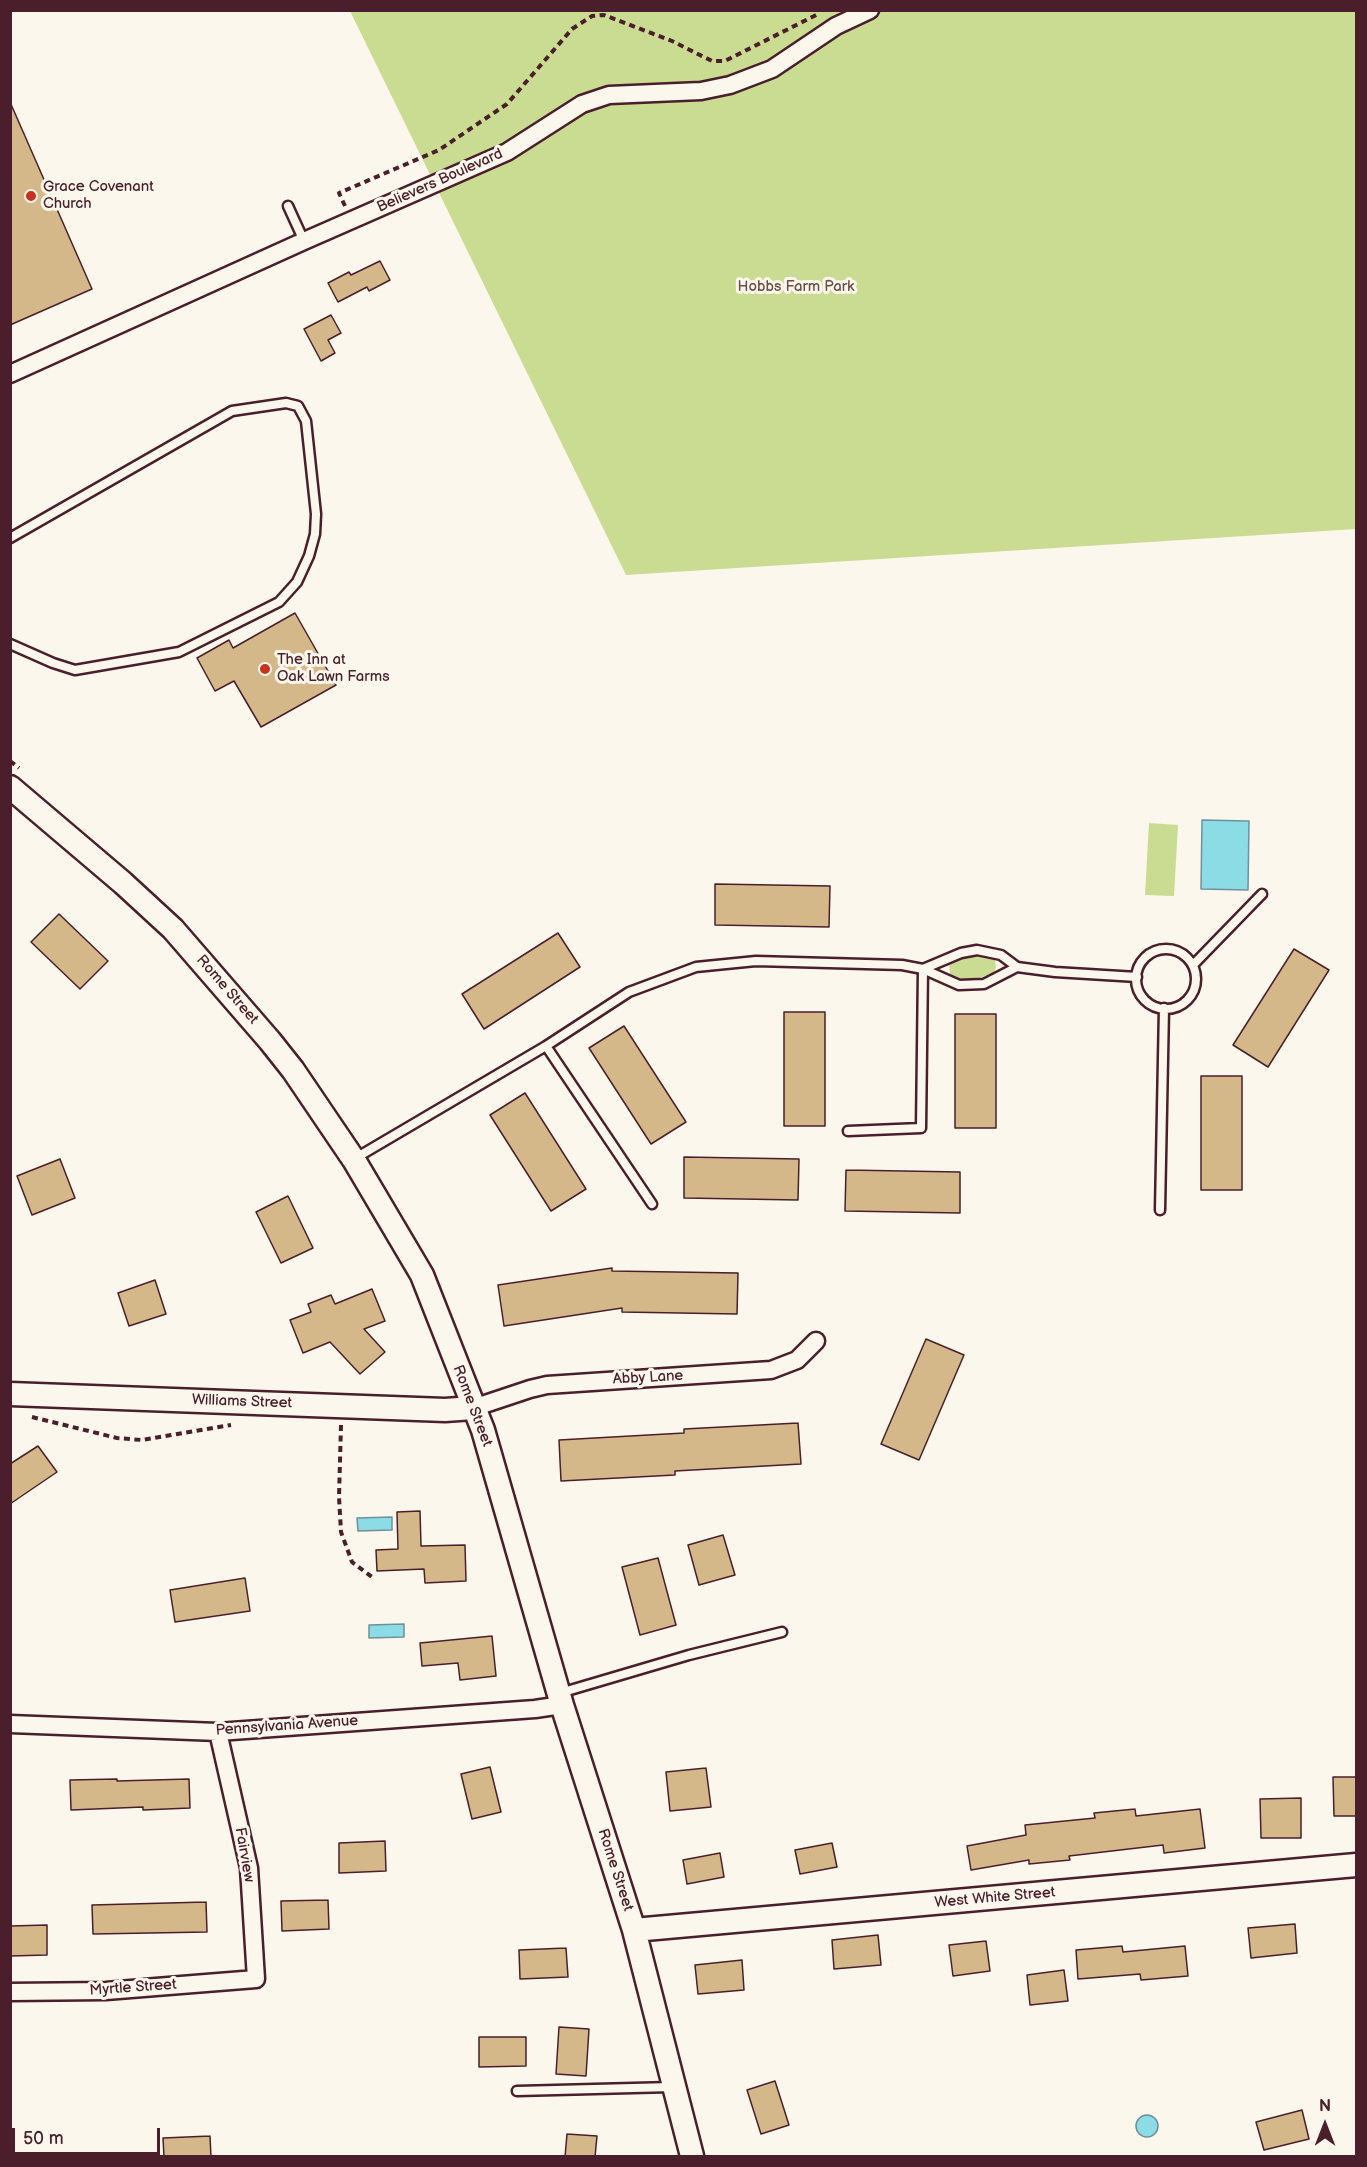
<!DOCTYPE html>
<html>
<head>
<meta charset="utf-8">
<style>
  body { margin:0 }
  #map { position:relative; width:1367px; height:2167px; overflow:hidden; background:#fbf7ec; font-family:"Balsamiq Sans",sans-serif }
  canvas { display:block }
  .frame { position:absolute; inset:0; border:12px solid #4a1f2b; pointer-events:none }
  .north { position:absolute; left:1295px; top:2095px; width:60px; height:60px; -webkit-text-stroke:4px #fbf7ec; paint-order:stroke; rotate:0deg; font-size:16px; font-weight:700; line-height:24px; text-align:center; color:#4a1f2b }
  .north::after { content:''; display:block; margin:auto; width:21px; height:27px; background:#4a1f2b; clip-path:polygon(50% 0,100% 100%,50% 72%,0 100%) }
  .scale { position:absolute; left:12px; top:2128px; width:148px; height:27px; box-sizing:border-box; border:3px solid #4a1f2b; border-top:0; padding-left:8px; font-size:18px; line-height:21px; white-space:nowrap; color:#4a1f2b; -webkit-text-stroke:4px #fbf7ec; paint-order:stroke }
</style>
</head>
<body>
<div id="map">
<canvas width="1367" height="2167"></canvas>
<div class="frame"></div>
<div class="north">N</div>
<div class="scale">50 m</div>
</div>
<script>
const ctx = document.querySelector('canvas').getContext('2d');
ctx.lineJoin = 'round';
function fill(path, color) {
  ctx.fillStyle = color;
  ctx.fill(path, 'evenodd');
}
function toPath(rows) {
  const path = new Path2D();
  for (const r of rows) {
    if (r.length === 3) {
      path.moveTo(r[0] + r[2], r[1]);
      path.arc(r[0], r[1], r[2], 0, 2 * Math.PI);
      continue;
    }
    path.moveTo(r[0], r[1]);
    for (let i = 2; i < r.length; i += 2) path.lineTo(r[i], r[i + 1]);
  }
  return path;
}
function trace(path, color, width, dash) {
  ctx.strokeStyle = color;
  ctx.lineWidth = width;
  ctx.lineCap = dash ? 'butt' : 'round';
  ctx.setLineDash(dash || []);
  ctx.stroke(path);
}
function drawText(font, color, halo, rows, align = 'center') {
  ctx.font = font + ' "Balsamiq Sans",sans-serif';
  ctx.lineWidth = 6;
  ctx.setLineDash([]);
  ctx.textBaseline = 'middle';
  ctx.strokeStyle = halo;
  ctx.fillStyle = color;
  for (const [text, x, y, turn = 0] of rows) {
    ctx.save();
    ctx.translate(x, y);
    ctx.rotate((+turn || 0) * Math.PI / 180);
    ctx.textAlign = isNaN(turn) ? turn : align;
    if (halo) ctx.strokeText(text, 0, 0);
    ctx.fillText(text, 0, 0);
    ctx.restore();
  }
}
const green = toPath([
  [350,11,1356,11,1356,529,626,575],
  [1149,823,1178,825,1174,896,1145,895],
  [980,953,994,955,996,967,994,972,983,977,971,980,955,978,950,974,949,963,952,960]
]);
const water = toPath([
  [1202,820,1249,821,1248,890,1201,889,1202,820],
  [392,1517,392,1530,358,1531,357,1518,392,1517],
  [404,1624,404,1637,369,1638,369,1625,404,1624],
  [1147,2126,11]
]);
const building = toPath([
  [10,102,92,289,10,325,10,102],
  [380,261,390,280,369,291,367,287,338,302,328,283,349,272,351,275,380,261],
  [331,315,341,333,328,340,335,353,321,361,304,329,331,315],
  [295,613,336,685,261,727,234,681,215,691,197,658,229,640,233,648,295,613],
  [715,884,830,886,829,927,715,925,715,884],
  [59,914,108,961,80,989,31,942,59,914],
  [558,933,580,967,484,1029,462,994,558,933],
  [1294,949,1329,970,1268,1067,1233,1045,1294,949],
  [784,1012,825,1012,825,1126,784,1126,784,1012],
  [955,1014,996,1014,996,1128,955,1128,955,1014],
  [624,1026,686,1122,651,1144,589,1048,624,1026],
  [1201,1076,1242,1076,1242,1190,1201,1190,1201,1076],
  [525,1093,586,1189,551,1211,490,1115,525,1093],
  [684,1157,799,1159,798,1200,684,1198,684,1157],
  [60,1159,75,1198,32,1215,17,1176,60,1159],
  [846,1170,960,1172,960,1213,845,1211,846,1170],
  [288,1196,313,1248,281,1263,256,1212,288,1196],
  [612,1268,612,1271,738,1273,737,1314,622,1312,622,1308,504,1326,498,1285,612,1268],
  [155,1280,166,1314,129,1326,118,1293,155,1280],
  [372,1289,385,1321,364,1329,385,1352,360,1374,330,1342,303,1353,290,1320,311,1312,308,1304,331,1295,335,1304,372,1289],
  [926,1339,964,1355,919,1460,881,1444,926,1339],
  [798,1423,801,1464,675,1471,675,1475,561,1481,559,1440,684,1433,684,1429,798,1423],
  [38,1446,57,1472,10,1504,10,1464,38,1446],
  [420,1511,421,1546,465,1545,466,1581,425,1583,424,1569,377,1571,376,1550,398,1549,397,1512,420,1511],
  [723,1535,735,1575,699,1585,688,1545,723,1535],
  [658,1558,676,1625,640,1635,622,1567,658,1558],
  [245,1578,250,1611,175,1622,170,1590,245,1578],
  [492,1636,496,1676,460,1680,458,1663,422,1666,420,1643,492,1636],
  [490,1767,501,1812,472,1819,461,1774,490,1767],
  [706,1768,711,1807,670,1811,666,1772,706,1768],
  [1333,1777,1356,1777,1356,1816,1334,1816,1333,1777],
  [117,1779,117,1781,189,1779,190,1808,143,1810,143,1807,71,1810,70,1780,117,1779],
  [1301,1798,1301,1838,1261,1838,1260,1799,1301,1798],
  [1135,1809,1136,1816,1200,1809,1205,1848,1164,1853,1163,1845,1069,1856,1070,1860,1029,1864,1029,1860,971,1870,967,1846,1026,1835,1025,1825,1095,1818,1094,1813,1135,1809],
  [385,1841,386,1871,339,1873,339,1843,385,1841],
  [832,1843,837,1867,800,1874,795,1850,832,1843],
  [720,1853,724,1877,687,1884,683,1860,720,1853],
  [328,1900,329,1929,282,1931,281,1901,328,1900],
  [206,1902,207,1932,93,1934,92,1905,206,1902],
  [1295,1924,1297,1953,1251,1958,1248,1928,1295,1924],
  [47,1925,47,1955,10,1956,10,1926,47,1925],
  [878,1935,881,1965,834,1969,832,1940,878,1935],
  [986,1941,990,1971,953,1976,949,1945,986,1941],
  [1122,1946,1123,1952,1185,1946,1188,1976,1141,1980,1140,1974,1078,1979,1076,1950,1122,1946],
  [566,1948,568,1977,520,1979,519,1950,566,1948],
  [742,1960,744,1990,698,1994,695,1965,742,1960],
  [1064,1970,1068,2001,1030,2005,1027,1975,1064,1970],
  [559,2027,589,2029,586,2076,556,2074,559,2027],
  [479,2037,526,2037,526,2066,479,2067,479,2037],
  [775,2081,789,2125,761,2134,747,2090,775,2081],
  [1302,2110,1309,2139,1264,2150,1256,2122,1302,2110],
  [567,2134,597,2136,595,2157,565,2157,567,2134],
  [210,2136,211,2157,164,2157,163,2138,210,2136]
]);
const path = toPath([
  [345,206,339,193,439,150,507,104,572,29,592,16,604,15,672,41,712,61,725,61,818,14],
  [10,761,19,768],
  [32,1417,117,1438,142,1440,231,1425],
  [341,1425,339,1497,341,1532,352,1562,372,1577]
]);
const lane = toPath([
  [288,206,304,241],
  [10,538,232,411,286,403,298,406,306,421,316,514,315,534,309,556,297,582,279,602,179,652,75,670,53,663,10,644],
  [1166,979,30],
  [1193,965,1262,894],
  [923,969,961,953,977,950,1001,955,1017,967,1055,972,1137,977],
  [546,1046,652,1204],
  [848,1131,921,1128,923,969],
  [354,1159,546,1046,629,992,696,967,756,961,902,965,923,969,959,985,984,984,1017,967],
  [1160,1210,1164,1008],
  [560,1693,689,1655,782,1632],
  [517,2091,672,2087]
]);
const street = toPath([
  [10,374,304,241,507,152,582,104,609,95,701,91,730,85,772,69,836,26,870,10],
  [473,1408,530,1389,547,1385,771,1370,797,1360,816,1341],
  [10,1724,218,1732,535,1709,562,1705],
  [10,1992,106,1991,256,1979,249,1868,218,1732]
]);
const secondary = toPath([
  [10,787,123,883,173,929,270,1041,293,1070,354,1160,422,1275,483,1430,562,1705,634,1930,692,2156],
  [10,1394,445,1410,473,1408],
  [634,1930,1356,1865]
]);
const markers = [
  [31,196,6,"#c8321e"],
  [265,669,6,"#c8321e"]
];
const streetNames = [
  ["Believers Boulevard",440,181,-24],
  ["Rome Street",227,990,49],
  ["Abby Lane",648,1378,-3],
  ["Williams Street",242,1402,2],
  ["Rome Street",472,1406,69],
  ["Pennsylvania Avenue",287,1726,-4],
  ["Fairview",244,1855,80],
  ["Rome Street",615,1870,72],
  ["West White Street",995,1898,-5],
  ["Myrtle Street",133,1988,-4]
];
const poiNames = [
  ["Grace Covenant",43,187],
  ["Church",43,204],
  ["The Inn at",277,660],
  ["Oak Lawn Farms",277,677]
];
const parkNames = [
  ["Hobbs Farm Park",796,287]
];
fill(green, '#cadc91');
fill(water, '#8bdce5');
trace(water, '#71909b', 1.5);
fill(building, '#d5b88a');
trace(building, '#4a1f2b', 1.5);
trace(lane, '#4a1f2b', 13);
trace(street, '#4a1f2b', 21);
trace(secondary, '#4a1f2b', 27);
trace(path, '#4a1f2b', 4, [6, 4.5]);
trace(lane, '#fbf7ec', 8);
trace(street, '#fbf7ec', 16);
trace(secondary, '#fbf7ec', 22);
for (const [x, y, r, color] of markers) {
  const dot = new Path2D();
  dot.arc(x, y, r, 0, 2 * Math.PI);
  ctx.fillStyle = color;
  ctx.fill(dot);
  trace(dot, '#fbf7ec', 2);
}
drawText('15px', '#4a1f2b', '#fbf7ec', streetNames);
drawText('15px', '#4a1f2b', '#fbf7ec', poiNames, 'left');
drawText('15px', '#6a4e44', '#fbf7ec', parkNames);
</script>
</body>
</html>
